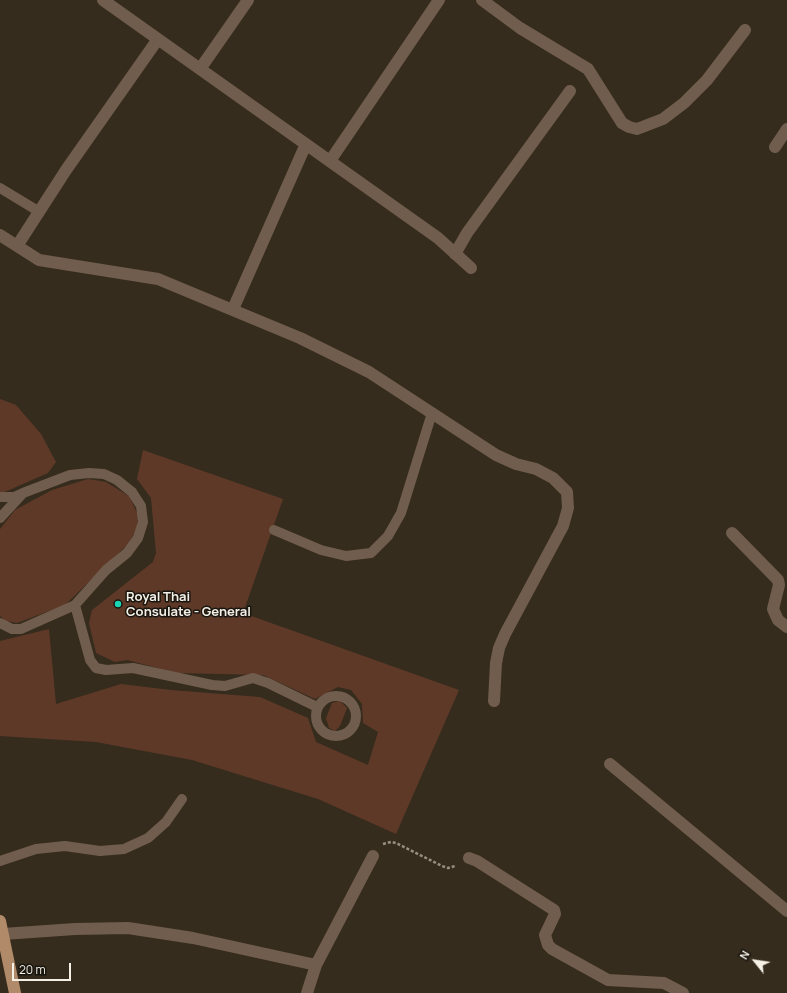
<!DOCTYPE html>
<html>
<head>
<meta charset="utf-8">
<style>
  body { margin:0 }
  #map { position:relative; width:787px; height:993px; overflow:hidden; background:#352c1d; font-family:Manrope,sans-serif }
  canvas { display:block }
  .north { position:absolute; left:735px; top:941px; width:40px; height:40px; -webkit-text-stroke:3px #19150f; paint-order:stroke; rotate:300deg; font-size:11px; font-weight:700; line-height:16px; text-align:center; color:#f5f0e6 }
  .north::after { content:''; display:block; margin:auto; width:14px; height:18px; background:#f5f0e6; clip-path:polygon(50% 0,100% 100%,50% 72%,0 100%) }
  .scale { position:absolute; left:12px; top:963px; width:59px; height:18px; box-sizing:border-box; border:2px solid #f5f0e6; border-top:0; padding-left:5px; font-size:12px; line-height:14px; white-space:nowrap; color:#f5f0e6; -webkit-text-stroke:3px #19150f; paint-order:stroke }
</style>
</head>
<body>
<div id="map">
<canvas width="787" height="993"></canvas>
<div class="north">N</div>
<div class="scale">20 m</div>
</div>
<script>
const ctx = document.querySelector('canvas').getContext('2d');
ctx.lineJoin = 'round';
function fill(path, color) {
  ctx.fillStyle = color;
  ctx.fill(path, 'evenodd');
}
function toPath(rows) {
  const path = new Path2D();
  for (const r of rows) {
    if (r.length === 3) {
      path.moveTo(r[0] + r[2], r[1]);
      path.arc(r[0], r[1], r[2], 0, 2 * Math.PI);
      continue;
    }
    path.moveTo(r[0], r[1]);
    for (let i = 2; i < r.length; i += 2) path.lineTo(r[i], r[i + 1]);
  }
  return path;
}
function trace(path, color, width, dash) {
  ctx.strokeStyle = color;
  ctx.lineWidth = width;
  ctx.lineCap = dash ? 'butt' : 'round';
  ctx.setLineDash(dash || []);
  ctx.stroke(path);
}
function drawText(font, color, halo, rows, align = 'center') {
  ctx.font = font + ' Manrope,sans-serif';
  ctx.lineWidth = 3;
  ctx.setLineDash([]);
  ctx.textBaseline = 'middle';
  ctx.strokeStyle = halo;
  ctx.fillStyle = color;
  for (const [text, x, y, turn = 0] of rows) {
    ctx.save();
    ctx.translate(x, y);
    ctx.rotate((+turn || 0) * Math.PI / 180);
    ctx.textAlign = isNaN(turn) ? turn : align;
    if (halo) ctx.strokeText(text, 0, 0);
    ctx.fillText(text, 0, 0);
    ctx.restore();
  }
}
const green = toPath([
  [0,399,16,405,41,434,56,462,48,473,0,494],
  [143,450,283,499,243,613,459,690,396,834,318,799,192,760,96,742,0,736,0,641,49,629,56,704,121,684,171,690,260,697,308,718,316,742,368,765,378,732,363,723,362,704,351,690,338,687,315,699,263,675,177,673,127,660,115,662,96,653,89,623,92,610,153,562,156,553,151,498,137,479],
  [88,479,106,482,129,496,138,515,137,530,127,545,65,605,17,623,6,621,0,616,0,529,15,510,52,490],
  [340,701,347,708,340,726,335,731,329,728,326,718,332,703]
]);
const path = toPath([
  [383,844,391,842,396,843,442,866,448,868,455,866]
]);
const lane = toPath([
  [0,188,38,211],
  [0,497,14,497,23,493],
  [0,518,23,493,70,475,89,473,104,474,117,480,132,492,141,506,143,522,138,538,127,553,106,570,75,605,21,629,12,629,0,623],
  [274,530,321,550,346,556,371,553,388,536,401,513,432,413],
  [75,605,90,660,96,668,106,670,133,668,212,685,225,686,253,678,268,683,317,707],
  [336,716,20],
  [0,861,36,849,65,846,100,851,124,849,148,838,166,822,182,799]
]);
const street = toPath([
  [103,0,438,238,471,268],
  [482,0,520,28,588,69,622,123,629,127,637,129,663,119,684,103,707,80,745,30],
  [200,69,248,0],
  [775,147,787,129],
  [330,161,439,0],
  [0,235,39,260,158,279,300,338,369,372,496,455,516,464,536,469,553,478,567,492,568,508,563,526,505,634,499,648,496,663,494,701],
  [17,246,66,170,158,39],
  [455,254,467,233,570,91],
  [233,309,306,144],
  [732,533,778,580,779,585,773,609,778,620,787,627],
  [610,764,787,911],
  [469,858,477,861,554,910,555,914,545,935,548,945,552,949,608,980,664,983,683,993],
  [3,934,75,929,128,928,193,938,316,965],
  [307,993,316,965,373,856]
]);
const primary = toPath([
  [0,921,15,993]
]);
const markers = [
  [118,604,4,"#1ad5b2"]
];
const poiNames = [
  ["Royal Thai",126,597],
  ["Consulate - General",126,612]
];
fill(green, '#5f3928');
trace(path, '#968f82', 2.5, [3, 2]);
trace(lane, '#705d4d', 10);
trace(street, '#705d4d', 12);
trace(primary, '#b18b69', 12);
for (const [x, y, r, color] of markers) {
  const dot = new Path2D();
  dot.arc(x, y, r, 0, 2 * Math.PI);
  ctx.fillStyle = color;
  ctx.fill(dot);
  trace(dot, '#19150f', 1.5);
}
drawText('bold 13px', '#f5f0e6', '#19150f', poiNames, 'left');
</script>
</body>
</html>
